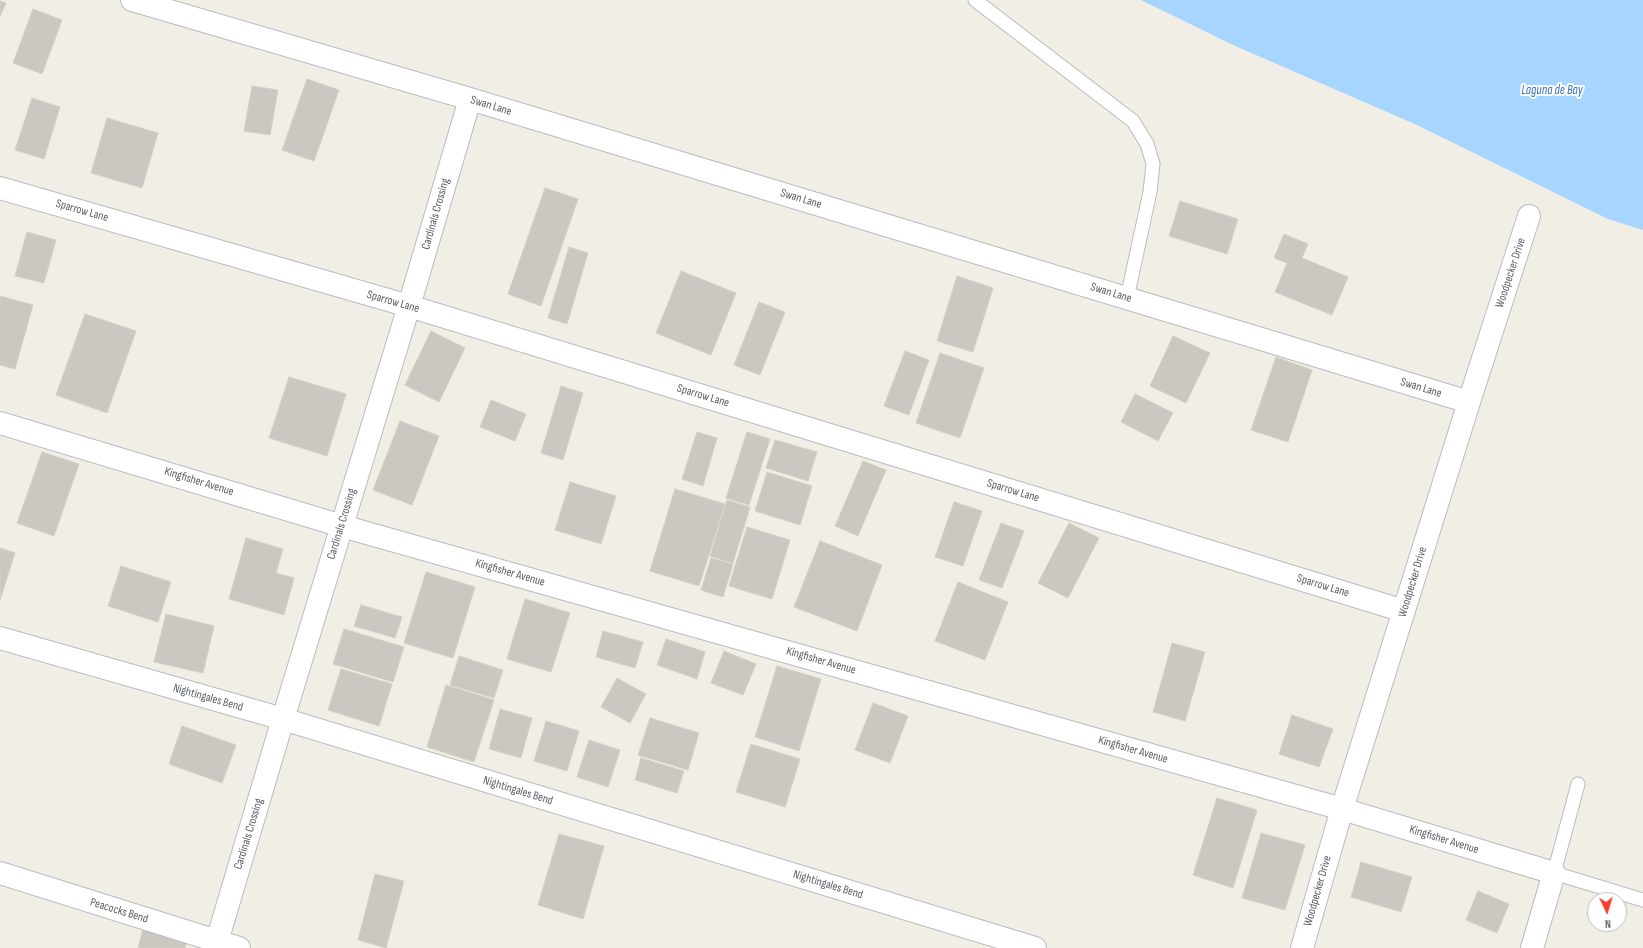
<!DOCTYPE html>
<html>
<head>
<meta charset="utf-8">
<style>
  body { margin:0 }
  #map { position:relative; width:1643px; height:948px; overflow:hidden; background:#f0eee5; font-family:"Sofia Sans Condensed",sans-serif }
  canvas { display:block }
  .north { position:absolute; left:1587px; top:892px; width:40px; height:40px; box-sizing:border-box; background:#fff; border:1px solid #bebfc2; border-radius:50%; rotate:176deg; font-size:11px; font-weight:700; line-height:16px; text-align:center; color:#5c6066 }
  .north::after { content:''; display:block; margin:auto; width:14px; height:18px; background:#f53e26; clip-path:polygon(50% 0,100% 100%,50% 72%,0 100%) }
</style>
</head>
<body>
<div id="map">
<canvas width="1643" height="948"></canvas>
<div class="north">N</div>
</div>
<script>
const ctx = document.querySelector('canvas').getContext('2d');
ctx.lineJoin = 'round';
function fill(path, color) {
  ctx.fillStyle = color;
  ctx.fill(path, 'evenodd');
}
function toPath(rows) {
  const path = new Path2D();
  for (const r of rows) {
    path.moveTo(r[0], r[1]);
    for (let i = 2; i < r.length; i += 2) path.lineTo(r[i], r[i + 1]);
  }
  return path;
}
function trace(path, color, width, dash) {
  ctx.strokeStyle = color;
  ctx.lineWidth = width;
  ctx.lineCap = dash ? 'butt' : 'round';
  ctx.setLineDash(dash || []);
  ctx.stroke(path);
}
function drawText(font, color, halo, rows, align = 'center') {
  ctx.font = font + ' "Sofia Sans Condensed",sans-serif';
  ctx.lineWidth = 4;
  ctx.setLineDash([]);
  ctx.textBaseline = 'middle';
  ctx.strokeStyle = halo;
  ctx.fillStyle = color;
  for (const [text, x, y, turn = 0] of rows) {
    ctx.save();
    ctx.translate(x, y);
    ctx.rotate((+turn || 0) * Math.PI / 180);
    ctx.textAlign = isNaN(turn) ? turn : align;
    if (halo) ctx.strokeText(text, 0, 0);
    ctx.fillText(text, 0, 0);
    ctx.restore();
  }
}
const water = toPath([
  [1141,0,1643,0,1643,230,1608,219,1417,125,1233,45]
]);
const building = toPath([
  [0,1,6,3,0,16,0,1],
  [33,9,62,20,42,74,13,63,33,9],
  [307,79,339,90,314,161,282,150,307,79],
  [252,86,278,90,270,135,244,131,252,86],
  [32,98,60,107,44,159,15,150,32,98],
  [107,118,158,133,142,188,91,173,107,118],
  [545,188,578,199,541,306,508,294,545,188],
  [1180,201,1238,219,1227,254,1169,236,1180,201],
  [27,232,56,240,44,283,15,276,27,232],
  [1284,234,1308,244,1302,258,1348,277,1332,315,1275,292,1287,263,1274,258,1284,234],
  [569,247,588,253,567,324,548,318,569,247],
  [681,271,736,293,711,355,656,333,681,271],
  [957,276,993,288,973,352,937,341,957,276],
  [0,296,33,305,15,369,0,365,0,296],
  [759,302,785,312,760,375,734,365,759,302],
  [85,314,136,331,107,413,56,395,85,314],
  [431,331,465,348,439,402,405,385,431,331],
  [1173,336,1210,353,1186,403,1150,386,1173,336],
  [905,351,929,360,909,415,884,406,905,351],
  [940,353,984,368,960,438,916,423,940,353],
  [1276,357,1312,370,1288,442,1251,430,1276,357],
  [289,377,346,394,327,456,269,438,289,377],
  [561,386,583,393,563,460,541,453,561,386],
  [1135,394,1173,413,1158,441,1121,422,1135,394],
  [491,400,526,414,515,441,480,427,491,400],
  [400,421,439,436,412,505,373,490,400,421],
  [697,432,717,438,703,486,682,479,697,432],
  [747,432,770,439,749,505,726,498,747,432],
  [775,440,817,452,808,481,766,468,775,440],
  [42,452,79,464,54,536,17,523,42,452],
  [863,461,886,470,858,536,835,526,863,461],
  [767,472,812,486,800,525,755,511,767,472],
  [570,482,616,496,601,544,555,530,570,482],
  [675,489,725,504,699,586,650,571,675,489],
  [727,500,750,507,733,563,710,556,727,500],
  [954,502,982,511,963,566,935,557,954,502],
  [1001,523,1024,531,1002,588,979,580,1001,523],
  [1069,523,1099,538,1068,598,1038,583,1069,523],
  [747,527,790,540,772,599,729,586,747,527],
  [246,538,283,549,276,573,294,578,284,615,229,599,246,538],
  [820,541,882,565,857,631,794,607,820,541],
  [0,548,15,553,0,600,0,548],
  [711,558,733,564,723,597,701,590,711,558],
  [121,566,171,582,158,622,108,606,121,566],
  [426,572,475,587,453,658,404,643,426,572],
  [958,582,1008,602,985,660,935,641,958,582],
  [525,599,570,613,551,672,507,659,525,599],
  [361,605,402,617,395,638,354,626,361,605],
  [166,614,214,626,203,673,154,662,166,614],
  [344,629,404,647,393,682,333,664,344,629],
  [603,631,643,642,635,668,596,657,603,631],
  [666,639,705,652,697,679,657,665,666,639],
  [1172,643,1205,652,1185,721,1153,712,1172,643],
  [724,651,756,664,743,695,711,683,724,651],
  [459,656,503,670,494,698,450,685,459,656],
  [777,666,821,679,799,751,755,737,777,666],
  [341,669,392,684,379,726,328,710,341,669],
  [617,678,646,694,630,723,601,707,617,678],
  [446,685,494,700,474,762,427,747,446,685],
  [873,703,908,716,890,763,855,750,873,703],
  [500,709,532,718,521,758,489,749,500,709],
  [1292,715,1333,729,1319,767,1279,754,1292,715],
  [650,718,699,733,688,770,638,755,650,718],
  [546,721,579,731,567,771,534,761,546,721],
  [182,726,236,745,222,783,169,764,182,726],
  [589,740,620,750,608,787,577,777,589,740],
  [751,744,800,759,785,807,736,792,751,744],
  [641,758,684,771,677,793,635,780,641,758],
  [1217,798,1257,810,1233,888,1193,875,1217,798],
  [1261,833,1305,845,1285,910,1242,898,1261,833],
  [559,834,604,846,583,919,538,905,559,834],
  [1361,862,1412,877,1401,912,1351,897,1361,862],
  [375,874,404,881,386,948,358,940,375,874],
  [1478,891,1509,904,1497,933,1466,920,1478,891],
  [144,925,188,938,185,948,138,948,144,925]
]);
const service = toPath([
  [975,0,1133,121,1147,144,1153,164,1150,192,1127,298],
  [1578,784,1554,873,1643,900]
]);
const minor = toPath([
  [132,0,470,99,1469,402],
  [0,188,409,306,1404,611],
  [0,423,342,526,1342,809,1554,873,1532,948],
  [0,638,283,719,1035,948],
  [0,873,239,948],
  [215,948,283,719,409,306,470,99],
  [1302,948,1342,809,1469,402,1529,216]
]);
const streetNames = [
  ["Swan Lane",491,106,17],
  ["Swan Lane",801,199,17],
  ["Sparrow Lane",82,211,16],
  ["Cardinals Crossing",436,214,-74],
  ["Woodpecker Drive",1511,273,-72],
  ["Swan Lane",1111,293,17],
  ["Sparrow Lane",393,302,16],
  ["Swan Lane",1421,388,17],
  ["Sparrow Lane",703,396,17],
  ["Kingfisher Avenue",199,482,17],
  ["Sparrow Lane",1013,491,17],
  ["Cardinals Crossing",342,524,-73],
  ["Kingfisher Avenue",510,573,16],
  ["Woodpecker Drive",1413,582,-73],
  ["Sparrow Lane",1323,586,17],
  ["Kingfisher Avenue",821,661,16],
  ["Nightingales Bend",208,698,16],
  ["Kingfisher Avenue",1133,750,16],
  ["Nightingales Bend",518,791,17],
  ["Cardinals Crossing",249,834,-73],
  ["Kingfisher Avenue",1444,840,17],
  ["Nightingales Bend",828,885,17],
  ["Woodpecker Drive",1318,891,-74],
  ["Peacocks Bend",119,911,17]
];
const waterNames = [
  ["Laguna de Bay",1552,91]
];
fill(water, '#a6d5ff');
fill(building, '#cbc8c2');
trace(building, '#d5d0c3', 1);
trace(service, '#b9bcc1', 15);
trace(minor, '#b9bcc1', 24);
trace(service, '#fff', 13);
trace(minor, '#fff', 22);
drawText('12px', '#5c6066', '#fff', streetNames);
drawText('italic 13px', '#3a73b8', '#fff', waterNames);
</script>
</body>
</html>
